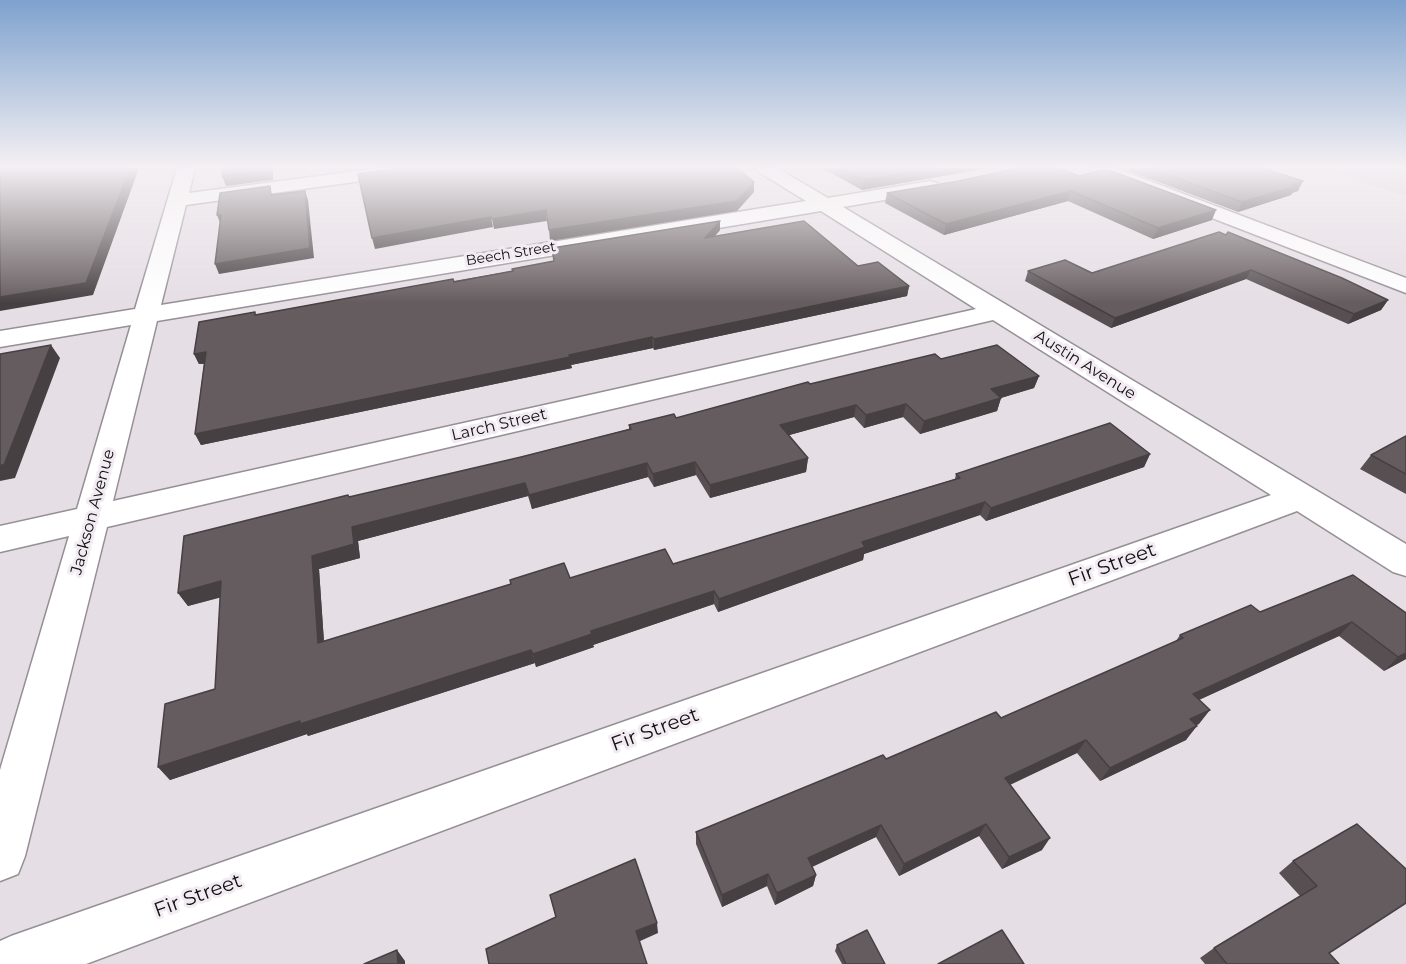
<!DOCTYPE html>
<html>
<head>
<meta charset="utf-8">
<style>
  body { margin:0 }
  canvas { display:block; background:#e6dee5 }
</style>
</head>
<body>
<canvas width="1406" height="964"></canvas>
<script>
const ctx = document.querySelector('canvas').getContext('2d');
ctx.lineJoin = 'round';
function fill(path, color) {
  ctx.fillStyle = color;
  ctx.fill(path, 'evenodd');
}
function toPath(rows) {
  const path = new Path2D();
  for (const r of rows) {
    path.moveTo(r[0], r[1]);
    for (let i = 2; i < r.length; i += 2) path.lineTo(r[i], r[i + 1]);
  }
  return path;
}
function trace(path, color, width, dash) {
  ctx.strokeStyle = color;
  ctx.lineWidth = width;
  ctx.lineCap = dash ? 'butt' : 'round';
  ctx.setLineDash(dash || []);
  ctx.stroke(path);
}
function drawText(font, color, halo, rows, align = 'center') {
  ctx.font = font + ' Montserrat,sans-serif';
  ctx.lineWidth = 6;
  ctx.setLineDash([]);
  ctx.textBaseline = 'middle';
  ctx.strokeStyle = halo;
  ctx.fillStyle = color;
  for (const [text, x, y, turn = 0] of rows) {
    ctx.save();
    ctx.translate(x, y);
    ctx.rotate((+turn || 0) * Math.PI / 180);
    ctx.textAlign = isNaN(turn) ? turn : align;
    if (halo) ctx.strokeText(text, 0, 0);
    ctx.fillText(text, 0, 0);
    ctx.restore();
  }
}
const built = toPath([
  [1317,168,1406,168,1406,196]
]);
const street = toPath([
  [177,168,195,168,189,193,380,168,429,168,426,172,420,173,186,205,161,305,806,201,759,172,756,168,777,168,828,198,930,181,937,183,939,187,937,191,843,207,1406,544,1406,576,1393,572,1297,511,86,964,0,964,0,941,11,936,1271,495,993,320,107,527,25,856,18,874,0,881,0,770,69,536,0,552,0,526,77,509,131,325,0,347,0,331,135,309,177,168],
  [821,211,976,309,113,501,157,321,821,211],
  [1090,168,1115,168,1406,278,1406,293,1093,172,1090,168]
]);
const wall = toPath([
  [822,168,988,168,862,190],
  [1131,168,1262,168,1298,191,1292,193,1291,195,1238,212,1129,171],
  [1079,176,1212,220,1153,239,1068,201,944,235,885,203,887,193,959,181],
  [720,230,714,237,858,266,909,286,907,296,654,350,653,348,571,365,572,368,201,445,195,434,204,364,199,364,194,354,256,315,512,271,554,261],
  [1219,232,1388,300,1381,310,1348,324,1246,279,1111,328,1025,281,1028,271,1092,273],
  [941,359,1039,376,1034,388,1001,398,997,411,920,434,903,417,864,428,854,417,789,435,808,458,806,472,710,498,696,475,654,487,648,477,532,509,528,496,358,541,360,558,319,569,324,642,570,578,673,564,955,479,956,474,1150,454,1144,467,986,521,980,515,864,554,863,560,718,612,714,604,593,645,594,647,536,667,535,663,308,736,307,734,170,780,158,767,215,689,220,597,188,606,178,593,349,497,521,457,629,429,629,425,676,418,810,384],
  [1406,436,1406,494,1360,469,1371,455],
  [1353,575,1406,659,1384,671,1339,636,1199,700,1199,724,1195,725,1186,740,1100,781,1077,753,1010,785,1042,850,1002,869,979,836,899,876,876,837,812,867,816,875,813,886,775,905,767,886,722,907,696,844,696,832,886,759,1001,718,1176,641,1180,635,1260,612],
  [1357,824,1329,953,1339,964,1205,964,1200,958,1214,948,1300,896,1279,873,1293,861],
  [837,945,885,964,842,964,835,951]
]);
const shadedWall = toPath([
  [130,168,139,168,93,295,0,311,0,297],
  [270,168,273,168,273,180,226,186,222,176],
  [937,168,988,168,862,190,864,180],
  [1303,181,1298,191,1292,193,1291,195,1238,212,1242,202],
  [754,182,754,192,737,211,550,241,549,230],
  [305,191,308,200,314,258,219,274,215,264],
  [1071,191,1068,201,944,235,946,224],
  [546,210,547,221,494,229,492,219],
  [1216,210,1212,220,1153,239,1158,228],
  [217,215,221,215,221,225],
  [491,217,493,227,375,249,372,238],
  [720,221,720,230,705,248,705,238],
  [1251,270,1246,279,1111,328,1115,318],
  [909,286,907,296,654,350,654,339],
  [1388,300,1381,310,1348,324,1354,314],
  [652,337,653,348,571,365,572,368,201,445,195,434],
  [51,345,60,358,15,478,0,481,0,465],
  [206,352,211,362,199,364,194,354],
  [1039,376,1034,388,987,402,991,389],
  [1001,398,997,411,920,434,924,421],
  [906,404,903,417,864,428,866,415],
  [856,405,854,417,779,438,780,425],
  [1150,454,1144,467,986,521,991,508],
  [808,458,806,472,710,498,710,485],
  [695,462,696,475,654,487,653,474],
  [647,463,648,477,532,509,529,495],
  [525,483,528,496,358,541,360,558,319,569,325,657,318,643,312,556,352,527],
  [985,502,980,515,864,554,863,560,718,612,719,599,862,542],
  [221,581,230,595,188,606,178,593],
  [714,591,714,604,593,645,594,647,536,667,533,654,591,631],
  [1352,622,1339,636,1183,707,1193,694],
  [531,650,535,663,308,736,307,734,170,780,158,767,300,721],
  [1406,653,1406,659,1384,671,1398,657],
  [1210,710,1199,724,1179,733,1190,719],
  [1197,726,1186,740,1100,781,1110,768],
  [1086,740,1077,753,998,790,1005,778],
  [986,824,979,836,899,876,904,864],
  [881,825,876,837,805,870,808,858],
  [1050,838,1042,850,1002,869,1009,857],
  [768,874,767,886,722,907,722,895],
  [816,875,813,886,775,905,777,893],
  [657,923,658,933,638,942,636,931],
  [397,950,405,961,405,964,398,964]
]);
const building = toPath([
  [0,168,130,168,86,283,0,297,0,168],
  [223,168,270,168,270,170,222,176,223,168],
  [401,168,737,168,754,182,737,201,549,230,546,210,492,219,491,217,372,238,358,174,401,168],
  [840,168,937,168,864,180,840,168],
  [1018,168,1059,168,1079,176,1106,169,1216,210,1158,228,1071,191,946,224,887,193,959,181,1018,168],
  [1149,168,1262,168,1303,181,1292,185,1296,186,1242,202,1149,168],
  [270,186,271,195,305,191,310,248,215,264,221,215,217,215,220,193,270,186],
  [720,221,705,238,804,221,858,266,878,262,909,286,654,339,652,337,569,355,570,357,195,434,206,352,194,354,199,322,255,312,255,315,453,279,454,282,513,271,512,269,554,261,552,248,720,221],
  [1219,232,1226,235,1228,232,1342,278,1388,300,1354,314,1251,270,1115,318,1028,271,1065,260,1092,273,1219,232],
  [51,345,4,465,0,465,0,354,51,345],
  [997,345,1039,376,991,389,1001,398,924,421,906,404,866,415,856,405,780,425,808,458,710,485,695,462,653,474,647,463,529,495,525,483,352,527,354,544,312,556,318,643,511,584,510,580,564,563,570,578,665,549,673,564,960,478,956,474,1110,423,1150,454,991,508,985,502,862,542,865,547,719,599,714,591,591,631,592,634,533,654,531,650,300,724,300,721,158,767,165,704,215,689,221,581,178,593,184,536,348,495,349,497,521,457,631,429,629,425,674,414,676,418,808,382,810,384,935,354,941,359,997,345],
  [1406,436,1406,474,1371,455,1406,436],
  [1353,575,1406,613,1406,653,1398,657,1352,622,1193,694,1210,710,1190,719,1197,726,1110,768,1086,740,1005,778,1050,838,1009,857,986,824,904,864,881,825,808,858,816,875,777,893,768,874,722,895,696,832,883,755,886,759,996,712,1001,718,1183,638,1180,635,1251,605,1260,612,1353,575],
  [1357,824,1406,869,1406,903,1329,953,1339,964,1227,964,1214,948,1317,886,1293,861,1357,824],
  [635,859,657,923,636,931,647,964,489,964,486,949,556,917,550,895,635,859],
  [867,930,885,964,846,964,837,945,867,930],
  [1002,930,1024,964,938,964,1002,930],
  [397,950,398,964,364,964,397,950]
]);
const farStreetnames = [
  ["Beech Street",511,254,-9]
];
const streetNames = [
  ["Austin Avenue",1085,365,32],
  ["Larch Street",499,425,-13],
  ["Jackson Avenue",93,512,-75]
];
const nearStreetnames = [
  ["Fir Street",1112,565,-20],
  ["Fir Street",655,730,-20],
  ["Fir Street",198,896,-20]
];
fill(built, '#dfd1dd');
trace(street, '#968f95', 3);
fill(street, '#fff');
fill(wall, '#574f52');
fill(shadedWall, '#474042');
fill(building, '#655c5f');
trace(building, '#474042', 1.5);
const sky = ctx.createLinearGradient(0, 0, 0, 303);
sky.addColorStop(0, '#7ea2ce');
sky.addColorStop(0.55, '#f4f0f3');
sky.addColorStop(1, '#f4f0f300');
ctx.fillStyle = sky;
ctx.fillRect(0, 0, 1406, 303);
drawText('14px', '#131012', '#f3ebf2', farStreetnames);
drawText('16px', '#131012', '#f3ebf2', streetNames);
drawText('20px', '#131012', '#f3ebf2', nearStreetnames);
</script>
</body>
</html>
